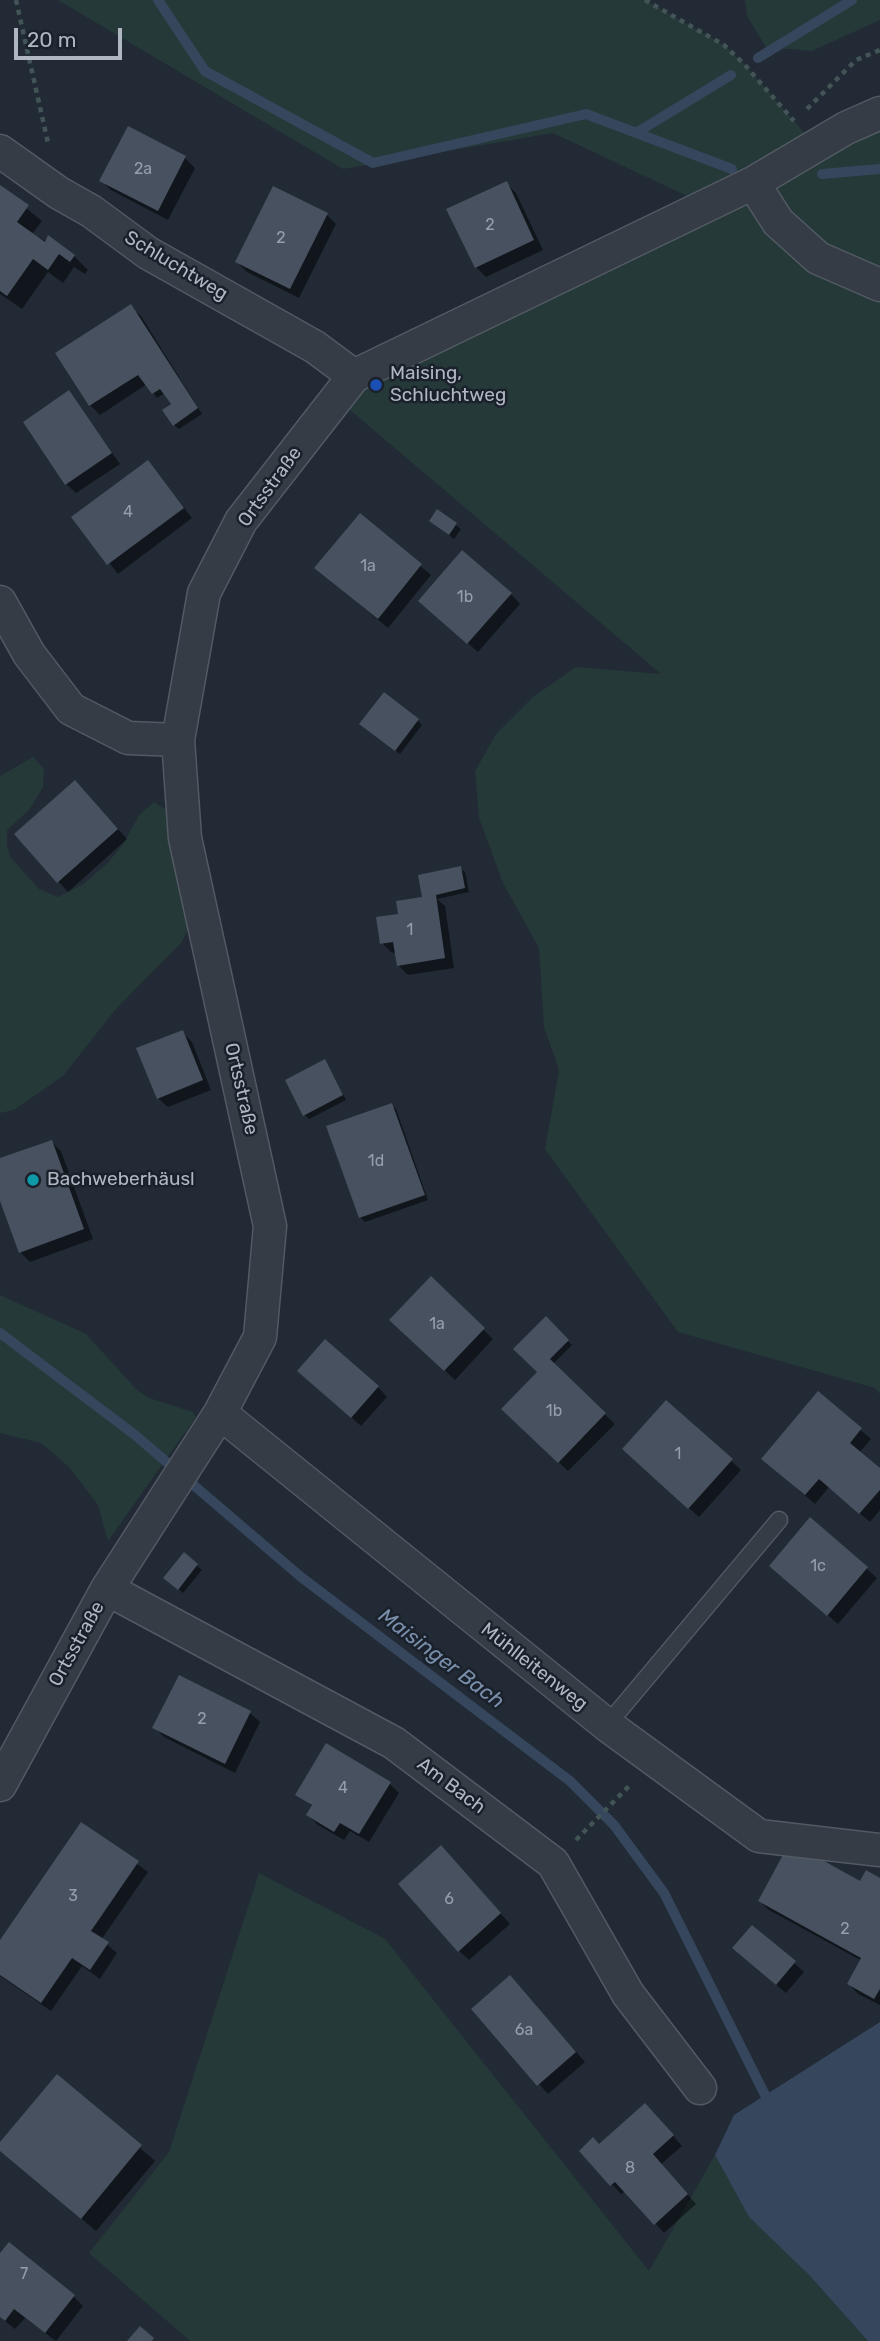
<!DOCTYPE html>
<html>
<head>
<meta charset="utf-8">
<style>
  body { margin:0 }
  #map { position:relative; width:880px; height:2341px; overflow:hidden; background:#212a35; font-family:Rubik,sans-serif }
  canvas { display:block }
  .scale { position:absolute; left:14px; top:28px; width:108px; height:32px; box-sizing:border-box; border:4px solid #afb7c3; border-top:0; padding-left:9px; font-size:21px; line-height:24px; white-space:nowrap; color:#afb7c3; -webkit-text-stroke:5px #1a212b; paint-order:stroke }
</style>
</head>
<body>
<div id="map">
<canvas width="880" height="2341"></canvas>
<div class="scale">20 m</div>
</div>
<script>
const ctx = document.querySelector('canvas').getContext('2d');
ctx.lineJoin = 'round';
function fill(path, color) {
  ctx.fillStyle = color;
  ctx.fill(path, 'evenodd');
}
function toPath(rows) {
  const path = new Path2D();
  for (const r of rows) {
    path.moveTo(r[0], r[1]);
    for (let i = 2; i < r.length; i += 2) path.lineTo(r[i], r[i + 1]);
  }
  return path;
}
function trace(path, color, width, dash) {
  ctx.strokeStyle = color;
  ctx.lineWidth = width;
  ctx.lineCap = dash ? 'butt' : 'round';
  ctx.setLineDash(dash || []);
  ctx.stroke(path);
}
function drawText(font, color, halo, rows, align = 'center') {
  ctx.font = font + ' Rubik,sans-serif';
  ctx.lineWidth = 5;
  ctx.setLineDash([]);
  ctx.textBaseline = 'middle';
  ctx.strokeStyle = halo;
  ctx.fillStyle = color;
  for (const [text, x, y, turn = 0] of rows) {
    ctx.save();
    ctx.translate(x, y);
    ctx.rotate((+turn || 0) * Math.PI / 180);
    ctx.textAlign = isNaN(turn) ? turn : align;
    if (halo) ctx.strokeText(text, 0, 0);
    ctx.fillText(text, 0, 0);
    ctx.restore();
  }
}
const green = toPath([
  [58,0,645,0,724,45,744,64,817,147,880,113,880,1394,875,1388,678,1332,545,1149,559,1070,544,1027,539,948,503,883,479,818,475,771,496,734,533,697,576,667,661,674,337,399,706,205,553,133,343,169],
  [745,0,880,0,880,20,812,51,766,47,747,16],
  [33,757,44,769,43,787,29,810,7,830,7,847,11,858,39,889,58,897,82,885,107,864,124,843,139,815,154,802,173,814,189,926,182,942,115,1010,63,1076,14,1110,0,1113,0,776],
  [0,1295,86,1334,137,1390,149,1398,193,1412,196,1417,108,1541,98,1505,69,1467,41,1443,0,1433],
  [259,1873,385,1939,649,2271,715,2155,749,2217,809,2275,868,2341,190,2341,89,2253,169,2152]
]);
const water = toPath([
  [880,2022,880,2341,868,2341,809,2275,749,2217,715,2155,734,2115]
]);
const shadow = toPath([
  [185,158,195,168,168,220,111,190,101,180],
  [506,183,516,193,543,250,486,277,476,267],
  [0,187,42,221,32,234,74,256,88,270,85,274,74,267,63,283,48,272,22,309,0,294],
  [327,215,336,224,299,298,247,272,237,262],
  [131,307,141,316,202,414,179,429,174,425,173,405,165,393,157,398,147,384,100,415,90,405],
  [69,393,120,464,76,493,66,484],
  [148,462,192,518,118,574,74,517],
  [438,512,461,529,454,539,436,525],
  [360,515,431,575,388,628,326,577],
  [511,594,520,604,478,652,430,610],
  [418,721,422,725,400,754,366,728],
  [84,792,127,839,68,892,16,834],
  [460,868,465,872,469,892,437,899,445,906,454,968,408,975,399,966,396,952,392,953,382,943,424,898],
  [182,1032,192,1042,211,1090,168,1107,158,1098],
  [325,1061,346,1100,309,1119,305,1115],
  [392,1105,396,1109,428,1200,365,1222,360,1217],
  [52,1142,61,1151,93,1239,30,1262,20,1252,0,1196,0,1160],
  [431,1279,493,1339,455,1380,392,1320],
  [546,1319,572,1345,553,1364,615,1424,568,1471,504,1409,539,1372],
  [309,1380,378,1387,387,1397,361,1426],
  [819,1394,871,1439,859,1453,880,1470,880,1510,870,1522,829,1487,815,1504,773,1468],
  [667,1402,741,1470,699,1517,634,1459],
  [810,1519,877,1578,838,1624,781,1575],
  [184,1555,202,1570,183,1593,170,1582],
  [179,1677,250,1713,260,1722,235,1773,164,1737,154,1727],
  [389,1783,399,1793,369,1842,350,1831,344,1840,318,1825,308,1815,313,1807,298,1794],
  [82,1824,148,1872,101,1940,117,1953,100,1979,82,1966,51,2011,0,1976,0,1944],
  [450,1857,510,1924,469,1960,459,1951],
  [880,1880,880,2005,858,1994,849,1984,862,1961,769,1910,760,1901],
  [744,1958,794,1963,804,1972,786,1993],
  [519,1987,585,2062,548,2094,473,2009],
  [57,2076,155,2161,96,2231,0,2149,0,2145],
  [654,2114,682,2146,661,2164,696,2204,664,2233,626,2191,621,2194,581,2151,599,2146],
  [0,2256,74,2297,83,2306,56,2341,25,2318,15,2329,0,2317]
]);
const stream = toPath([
  [158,0,205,71,373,163,586,114,732,169],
  [758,58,852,0],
  [636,133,731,75],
  [822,174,880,169],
  [0,1333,135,1435,301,1577,570,1781,614,1825,664,1893,765,2095]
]);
const building = toPath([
  [128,126,186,156,158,211,99,181],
  [507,181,534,240,475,268,446,209],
  [0,185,29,205,17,222,45,242,48,235,75,255,70,262,59,254,48,270,33,259,7,296,0,291],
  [273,186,328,213,290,289,235,262],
  [131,304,198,408,173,426,162,410,171,404,160,389,152,394,138,375,89,406,55,353],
  [69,390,112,453,65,485,23,422],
  [148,460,184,508,107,565,71,517],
  [437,509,457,523,449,535,429,521],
  [360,513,422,564,378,619,314,568],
  [462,550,512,593,467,644,418,601],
  [384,692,419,719,395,751,359,724],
  [75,780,118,829,57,883,14,834],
  [461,866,465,888,436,895,445,958,397,966,393,942,380,944,376,917,398,914,396,901,422,897,418,875],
  [183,1030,203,1080,157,1099,136,1048],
  [325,1059,343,1095,303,1116,285,1080],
  [392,1103,425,1195,359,1218,326,1126],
  [52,1140,84,1229,19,1253,0,1201,0,1158],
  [431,1276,485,1328,444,1371,389,1320],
  [546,1316,569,1340,550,1359,606,1413,558,1463,501,1409,537,1372,513,1349],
  [325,1339,379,1386,351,1418,297,1371],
  [818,1391,862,1428,850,1443,880,1468,880,1490,859,1514,819,1479,805,1495,761,1459],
  [666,1400,733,1459,688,1509,622,1449],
  [810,1517,868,1567,827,1616,769,1566],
  [184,1552,198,1564,178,1590,163,1578],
  [179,1675,251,1711,225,1764,152,1728],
  [326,1743,391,1782,359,1834,340,1823,334,1832,306,1815,312,1805,295,1795],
  [81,1822,139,1861,91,1931,109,1942,90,1970,72,1958,41,2003,0,1975,0,1940],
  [790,1842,860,1881,866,1870,880,1878,880,1989,874,1999,847,1984,861,1958,758,1901],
  [441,1845,501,1913,458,1952,398,1884],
  [752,1925,796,1961,776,1985,732,1948],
  [510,1975,576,2052,537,2086,471,2009],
  [57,2074,142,2145,81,2219,0,2151,0,2142],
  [645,2103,674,2135,653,2154,688,2194,654,2225,615,2182,610,2186,579,2151,593,2137,599,2144],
  [9,2242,75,2295,45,2333,14,2309,5,2321,0,2317,0,2253],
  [140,2326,154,2338,152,2341,127,2341]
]);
const path = toPath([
  [16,0,48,143],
  [645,0,724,45,744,64,794,121],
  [807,109,856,60,880,50],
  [576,1840,631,1784]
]);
const lane = toPath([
  [607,1725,779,1520]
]);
const street = toPath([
  [0,151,59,193,91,211,148,253,315,347,354,376],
  [753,183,778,222,818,258,880,285],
  [0,602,29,654,71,709,128,738,178,740],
  [220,1413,607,1725,759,1836,880,1850],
  [107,1589,394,1743,553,1863,628,1994,700,2088],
  [0,1785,107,1589,220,1413,260,1337,270,1226,185,838,178,740,204,593,241,521,354,376,753,183,846,128,880,113]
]);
const markers = [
  [376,385,7,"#1a4fb4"],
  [33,1180,7,"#0f9aa8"]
];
const numberNames = [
  ["2a",143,169],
  ["2",490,225],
  ["2",281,238],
  ["4",128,512],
  ["1a",368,566],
  ["1b",465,597],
  ["1",410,930],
  ["1d",376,1161],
  ["1a",437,1324],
  ["1b",554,1411],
  ["1",678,1454],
  ["1c",818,1566],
  ["2",202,1719],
  ["4",343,1788],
  ["3",73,1896],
  ["6",449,1899],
  ["2",845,1929],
  ["6a",524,2030],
  ["8",630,2168],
  ["7",24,2274]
];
const streetNames = [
  ["Schluchtweg",176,266,31],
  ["Ortsstraße",270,487,-54],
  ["Ortsstraße",241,1089,77],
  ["Ortsstraße",77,1644,-61],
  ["Mühlleitenweg",534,1667,38],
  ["Am Bach",451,1786,37]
];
const poiNames = [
  ["Maising,",390,374],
  ["Schluchtweg",390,396],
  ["Bachweberhäusl",47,1180]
];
const waterNames = [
  ["Maisinger Bach",441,1659,37]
];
fill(green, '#263939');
fill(water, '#36465c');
fill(shadow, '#0007');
trace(stream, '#36465c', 10);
fill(building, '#48515f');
trace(lane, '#525a64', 19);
trace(street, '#525a64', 35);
trace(path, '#435456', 4.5, [5, 5]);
trace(lane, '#353c46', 16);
trace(street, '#353c46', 32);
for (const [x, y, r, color] of markers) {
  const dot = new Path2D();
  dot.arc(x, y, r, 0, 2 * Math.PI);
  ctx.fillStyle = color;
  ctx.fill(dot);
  trace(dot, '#1a212b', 2.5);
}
drawText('16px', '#959eaa', null, numberNames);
drawText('19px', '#afb7c3', '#1a212b', streetNames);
drawText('19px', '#afb7c3', '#1a212b', poiNames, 'left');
drawText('italic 21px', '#798eaa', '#1a212b', waterNames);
</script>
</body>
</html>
